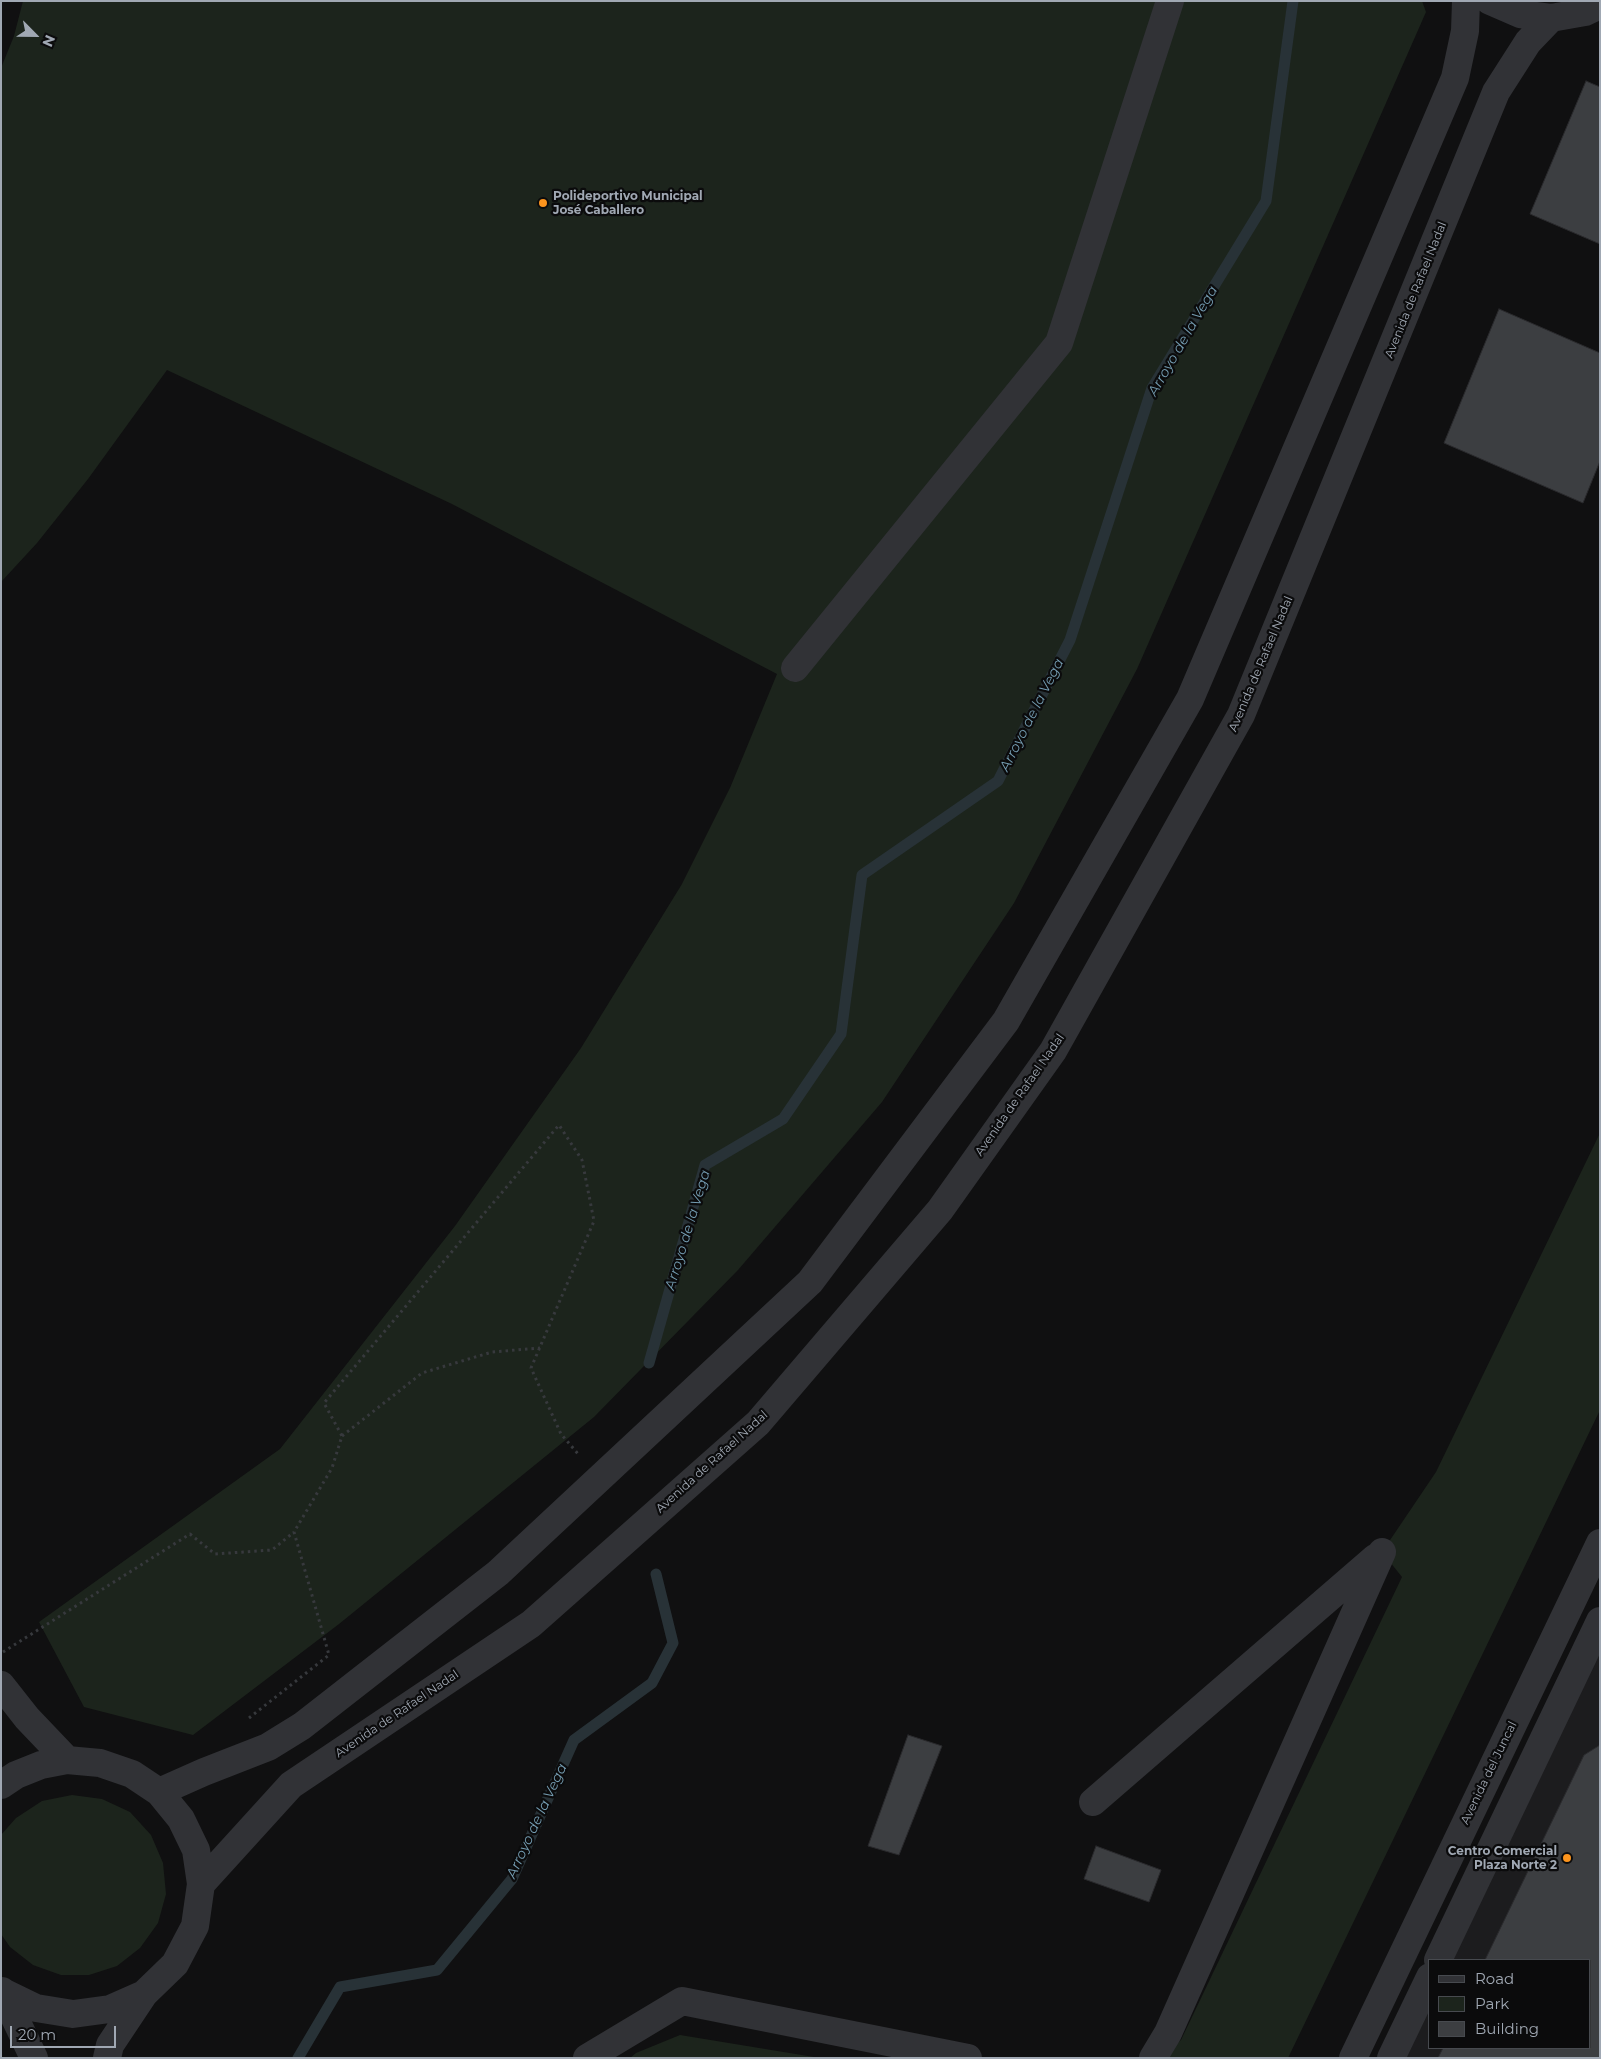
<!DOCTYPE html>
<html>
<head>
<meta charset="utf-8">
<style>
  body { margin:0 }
  #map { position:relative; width:1601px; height:2059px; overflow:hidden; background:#101011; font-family:Montserrat,sans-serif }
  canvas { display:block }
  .frame { position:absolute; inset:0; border:2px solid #a0a8b3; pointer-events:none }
  .legend { position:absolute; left:1428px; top:1959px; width:162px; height:90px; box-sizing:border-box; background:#0b0b0c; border:1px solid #474a4f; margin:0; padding:6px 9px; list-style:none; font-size:15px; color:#a0a8b3 }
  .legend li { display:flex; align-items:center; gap:10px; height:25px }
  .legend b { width:25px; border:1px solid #474a4f }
  .north { position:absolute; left:10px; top:10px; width:50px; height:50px; -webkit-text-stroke:4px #0b0b0c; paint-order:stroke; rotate:113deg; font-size:14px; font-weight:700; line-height:20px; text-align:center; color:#a0a8b3 }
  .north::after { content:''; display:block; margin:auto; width:18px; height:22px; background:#a0a8b3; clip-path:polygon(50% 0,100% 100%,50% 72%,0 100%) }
  .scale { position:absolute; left:10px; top:2026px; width:106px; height:22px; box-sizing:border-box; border:2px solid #a0a8b3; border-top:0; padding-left:6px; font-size:15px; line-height:18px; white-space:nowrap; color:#a0a8b3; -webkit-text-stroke:4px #0b0b0c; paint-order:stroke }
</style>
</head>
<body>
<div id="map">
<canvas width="1601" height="2059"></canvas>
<div class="frame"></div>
<ul class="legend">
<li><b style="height:6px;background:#313236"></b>Road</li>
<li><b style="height:14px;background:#1c241c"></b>Park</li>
<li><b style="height:14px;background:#3c3e41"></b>Building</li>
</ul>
<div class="north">N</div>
<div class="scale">20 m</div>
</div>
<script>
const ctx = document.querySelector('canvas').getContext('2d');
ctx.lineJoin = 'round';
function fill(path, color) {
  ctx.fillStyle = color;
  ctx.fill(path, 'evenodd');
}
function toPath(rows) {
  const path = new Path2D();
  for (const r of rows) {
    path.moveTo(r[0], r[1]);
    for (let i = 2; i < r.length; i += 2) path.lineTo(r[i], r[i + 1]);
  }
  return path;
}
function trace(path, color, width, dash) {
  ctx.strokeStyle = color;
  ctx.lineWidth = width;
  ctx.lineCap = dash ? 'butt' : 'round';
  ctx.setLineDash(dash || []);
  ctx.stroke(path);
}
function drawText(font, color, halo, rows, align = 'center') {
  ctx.font = font + ' Montserrat,sans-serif';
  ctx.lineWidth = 4.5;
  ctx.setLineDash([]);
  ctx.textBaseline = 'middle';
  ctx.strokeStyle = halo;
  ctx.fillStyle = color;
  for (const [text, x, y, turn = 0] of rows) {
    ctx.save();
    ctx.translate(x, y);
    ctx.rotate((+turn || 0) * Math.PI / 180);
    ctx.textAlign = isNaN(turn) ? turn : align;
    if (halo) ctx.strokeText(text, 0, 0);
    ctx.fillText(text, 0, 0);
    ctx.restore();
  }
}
const built = toPath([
  [1600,1624,1600,2058,1394,2058,1430,1981,1430,2048,1590,2048,1590,1960,1440,1960]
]);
const green = toPath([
  [23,1,1422,1,1426,12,1137,669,1014,903,882,1102,738,1270,594,1417,339,1624,193,1735,84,1707,39,1622,280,1449,455,1226,581,1048,682,884,730,788,777,674,452,504,167,370,88,479,37,543,1,582,1,68,14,36],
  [1600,1133,1600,1410,1288,2058,1161,2058,1181,2040,1402,1577,1382,1552,1436,1472],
  [72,1795,102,1799,130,1812,151,1835,163,1863,166,1894,158,1923,140,1948,117,1966,89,1975,61,1975,33,1965,10,1947,1,1934,1,1835,16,1818,42,1801],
  [680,2035,820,2058,630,2058,636,2053]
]);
const stream = toPath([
  [649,1363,705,1165,783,1119,841,1034,862,875,998,781,1070,640,1152,388,1266,201,1293,1],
  [298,2058,340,1987,437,1970,512,1879,574,1740,652,1683,673,1643,656,1574]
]);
const building = toPath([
  [1586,81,1600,87,1600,244,1530,214,1586,81],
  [1499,309,1600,353,1600,461,1583,503,1444,443,1499,309],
  [908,1735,942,1746,899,1855,868,1846,908,1735],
  [1600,1745,1600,2058,1438,2058,1443,2048,1590,2048,1590,1960,1485,1960,1584,1755,1600,1745],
  [1096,1846,1161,1870,1149,1902,1084,1879,1096,1846]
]);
const path = toPath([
  [342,1436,422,1373,492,1352,540,1348],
  [3,1652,190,1534,215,1554,272,1550,294,1532],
  [249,1718,329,1655,294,1532,332,1468,342,1436,324,1403,559,1125,582,1160,594,1221,531,1368,561,1434,579,1455]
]);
const minor = toPath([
  [1490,1,1520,14,1551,18,1585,12,1600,5],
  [795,668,1059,343,1170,1],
  [1,1685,27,1718,67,1760],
  [1,1785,16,1775,41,1765,67,1760,100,1763,132,1774,159,1792,181,1819,196,1850,201,1884,195,1926,175,1964,144,1994,110,2009,73,2014,36,2008,1,1991],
  [159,1792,204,1772,268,1747,302,1726,498,1573,810,1282,1006,1021,1190,699,1455,78,1465,31,1466,1],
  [1093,1802,1375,1558],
  [201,1884,291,1785,531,1624,758,1423,940,1210,1053,1051,1241,715,1496,92,1528,42,1551,18],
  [1438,1960,1600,1621],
  [2,1991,34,2058],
  [107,2058,110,2045,144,1994],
  [587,2058,682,2001,968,2058],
  [1153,2058,1168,2033,1382,1552],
  [1353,2058,1600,1543],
  [1391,2058,1430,1977]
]);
const markers = [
  [543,203,5,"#fc941d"],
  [1567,1858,5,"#fc941d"]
];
const poiNames = [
  ["Polideportivo Municipal",553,196],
  ["José Caballero",553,210],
  ["Centro Comercial",1557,1851,"right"],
  ["Plaza Norte 2",1557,1865,"right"]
];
const streetNames = [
  ["Avenida de Rafael Nadal",1416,290,-68],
  ["Avenida de Rafael Nadal",1261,664,-67],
  ["Avenida de Rafael Nadal",1020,1095,-55],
  ["Avenida de Rafael Nadal",712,1462,-42],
  ["Avenida de Rafael Nadal",397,1714,-34],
  ["Avenida del Juncal",1489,1773,-64]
];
const waterNames = [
  ["Arroyo de la Vega",1183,341,-60],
  ["Arroyo de la Vega",1032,715,-63],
  ["Arroyo de la Vega",688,1230,-73],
  ["Arroyo de la Vega",537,1821,-65]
];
fill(built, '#1c1c1e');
fill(green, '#1c241c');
trace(stream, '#283237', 11);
fill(building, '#3c3e41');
trace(building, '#2a2a2d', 1);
trace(path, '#37393d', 3, [2.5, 4]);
trace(minor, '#313236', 28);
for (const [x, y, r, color] of markers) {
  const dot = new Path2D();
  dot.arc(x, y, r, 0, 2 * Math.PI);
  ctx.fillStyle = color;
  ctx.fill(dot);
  trace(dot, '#0b0b0c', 2);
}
drawText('bold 12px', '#a0a8b3', '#0b0b0c', poiNames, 'left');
drawText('12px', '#a0a8b3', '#0b0b0c', streetNames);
drawText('italic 14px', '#749cb1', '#0b0b0c', waterNames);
</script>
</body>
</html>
